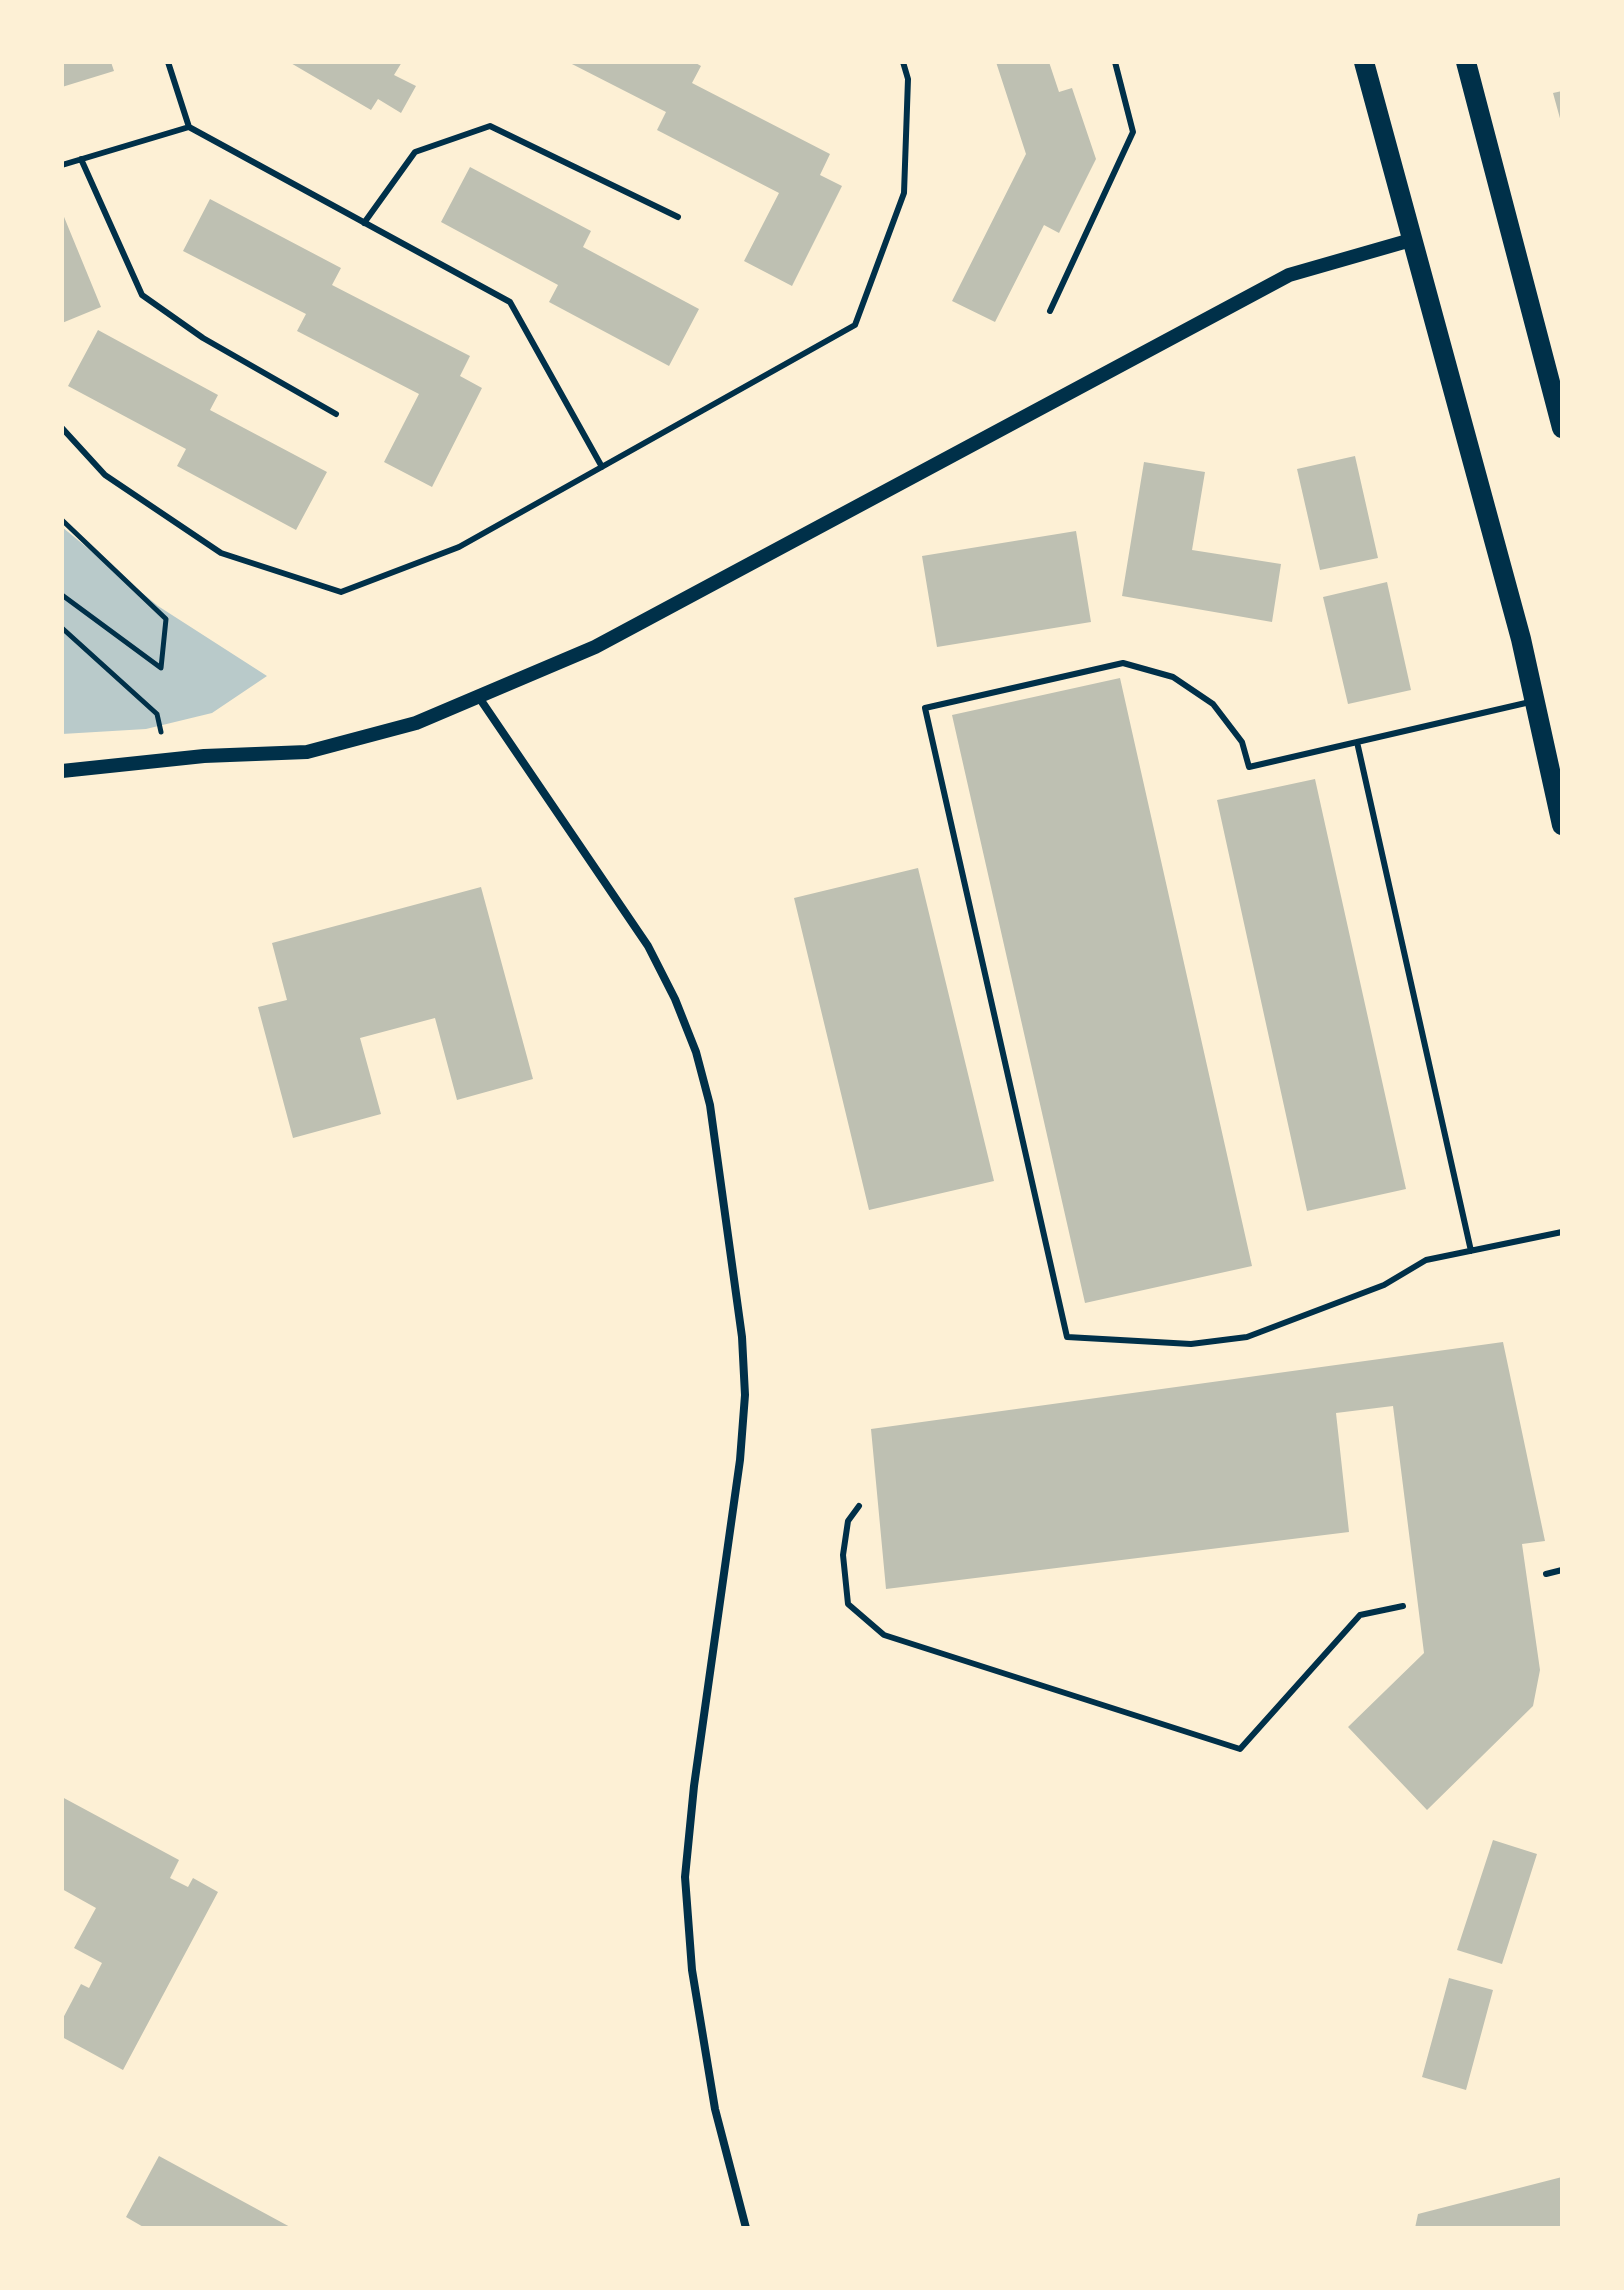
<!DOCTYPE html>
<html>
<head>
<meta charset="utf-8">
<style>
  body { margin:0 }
  #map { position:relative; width:1624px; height:2290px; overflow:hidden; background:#fdf0d5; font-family:"Sofia Sans Condensed",sans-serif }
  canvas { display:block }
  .frame { position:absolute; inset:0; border:64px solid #fdf0d5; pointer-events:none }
</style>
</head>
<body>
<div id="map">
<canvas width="1624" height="2290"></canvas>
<div class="frame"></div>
</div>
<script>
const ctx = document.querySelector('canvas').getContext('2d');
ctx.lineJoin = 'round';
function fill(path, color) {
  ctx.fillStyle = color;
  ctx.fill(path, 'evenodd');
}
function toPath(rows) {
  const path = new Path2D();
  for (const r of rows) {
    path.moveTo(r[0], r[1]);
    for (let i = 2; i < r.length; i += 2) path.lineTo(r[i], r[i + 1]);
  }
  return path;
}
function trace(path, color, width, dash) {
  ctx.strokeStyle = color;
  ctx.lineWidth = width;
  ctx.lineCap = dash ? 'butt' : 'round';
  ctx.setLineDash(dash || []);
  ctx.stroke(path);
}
const green = toPath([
  [62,527,158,606,267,676,212,713,146,729,62,734]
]);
const building = toPath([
  [62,62,111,62,114,71,62,87],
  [289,62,402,62,394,75,416,86,401,113,378,99,371,110],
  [568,62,694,62,701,66,692,83,830,154,820,175,842,186,792,286,744,261,779,193,657,130,666,112],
  [996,62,1049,62,1059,92,1072,88,1096,159,1059,233,1044,225,995,322,952,301,1026,154],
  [1562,91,1562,122,1561,122,1553,93],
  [470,167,591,231,583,247,699,309,669,366,549,302,558,285,441,222],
  [210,199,341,268,332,285,470,356,460,376,482,388,432,487,384,462,419,394,297,331,306,314,183,251],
  [62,212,101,307,62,323],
  [98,330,218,395,210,410,327,472,296,530,177,466,186,449,68,386],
  [1355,456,1378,558,1320,570,1297,469],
  [1144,462,1205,472,1192,550,1281,564,1272,622,1122,596],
  [1076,531,1091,622,937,647,922,556],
  [1387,582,1411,690,1348,704,1323,597],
  [1120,678,1252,1266,1085,1303,952,715],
  [1315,779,1406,1189,1307,1211,1217,800],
  [918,868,994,1181,869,1210,794,898],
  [481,887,533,1079,457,1100,435,1018,360,1038,381,1114,293,1138,258,1007,287,1000,272,943],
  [1503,1342,1545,1541,1522,1544,1540,1670,1533,1706,1427,1810,1348,1727,1424,1653,1393,1406,1336,1413,1349,1532,886,1589,871,1429],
  [62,1797,179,1860,170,1878,188,1887,193,1878,218,1892,123,2070,62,2037,62,2020,81,1984,89,1988,102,1963,74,1948,96,1908,62,1889],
  [1493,1840,1537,1854,1502,1964,1457,1950],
  [1449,1978,1493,1990,1466,2090,1422,2077],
  [159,2156,292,2228,145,2228,126,2217],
  [1562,2177,1562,2228,1415,2228,1418,2214]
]);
const path = toPath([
  [62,520,166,619,161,668,62,595],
  [62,628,157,714,161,732]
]);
const service = toPath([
  [168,62,189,127],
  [81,159,142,295,203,338,336,414],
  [62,165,189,127,510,302,602,467],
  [364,223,415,152,490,126,678,217],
  [1050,311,1133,132,1115,62],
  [62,428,105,475,221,553,341,592,459,547,855,325,904,193,908,79,903,62],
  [1530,702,1249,767,1242,742,1213,704,1173,677,1123,663,925,708,1067,1337,1191,1344,1247,1337,1384,1285,1426,1260,1562,1232],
  [1357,742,1471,1251],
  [859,1506,848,1521,843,1555,848,1604,884,1635,1240,1749,1360,1615,1403,1606],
  [1546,1574,1562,1570]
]);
const minor = toPath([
  [478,696,648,946,675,999,696,1052,710,1105,742,1337,745,1395,740,1460,694,1786,685,1877,692,1970,715,2109,746,2228]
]);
const tertiary = toPath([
  [62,771,204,756,307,752,416,723,595,647,1289,275,1411,240]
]);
const primary = toPath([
  [1364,62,1521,639,1562,825],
  [1466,62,1562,428]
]);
fill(green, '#b9caca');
fill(building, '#bec0b2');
trace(path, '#003049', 5);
trace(service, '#003049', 6);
trace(minor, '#003049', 8);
trace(tertiary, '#003049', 14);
trace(primary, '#003049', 20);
</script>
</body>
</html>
